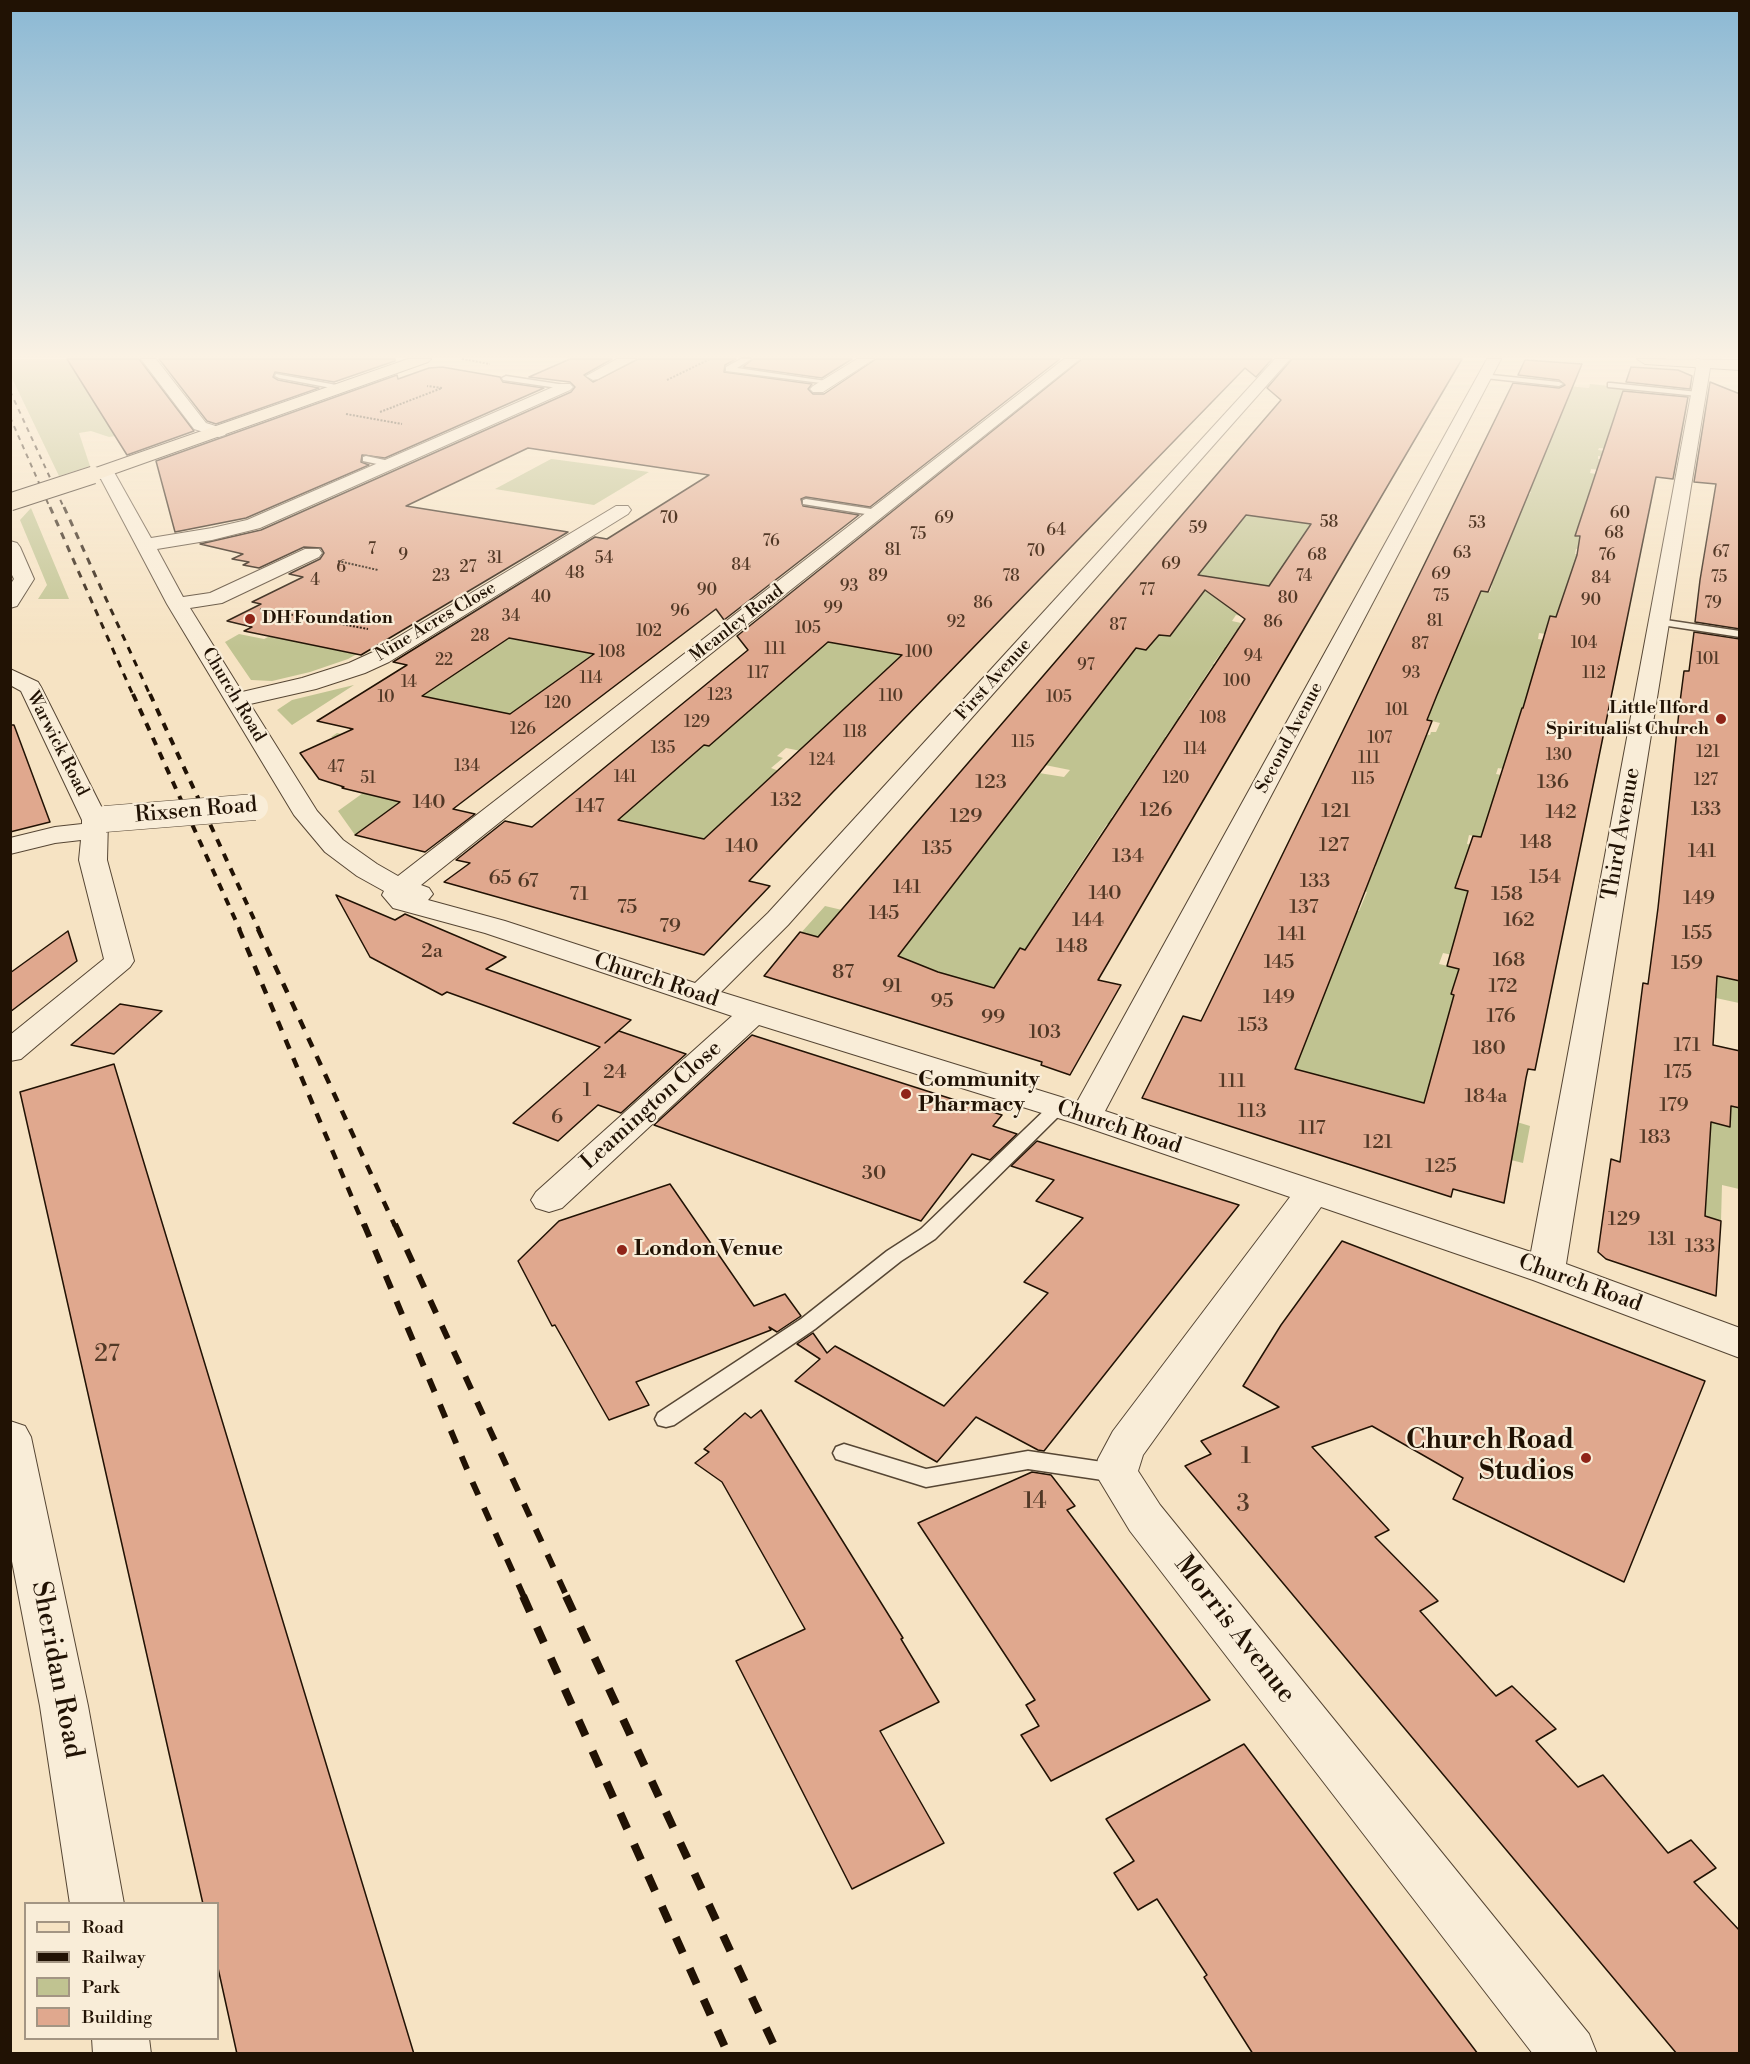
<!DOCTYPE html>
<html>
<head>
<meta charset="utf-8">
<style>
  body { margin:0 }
  #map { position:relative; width:1750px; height:2064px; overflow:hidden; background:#f6e3c3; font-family:"Libre Bodoni",serif }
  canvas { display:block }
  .frame { position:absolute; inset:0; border:12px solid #211204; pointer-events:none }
  .legend { position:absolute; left:24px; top:1902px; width:195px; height:138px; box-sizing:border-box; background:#f9edd8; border:2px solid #a39583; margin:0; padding:8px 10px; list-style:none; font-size:18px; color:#211204 }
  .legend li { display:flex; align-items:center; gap:12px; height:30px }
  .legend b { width:30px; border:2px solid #a39583 }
</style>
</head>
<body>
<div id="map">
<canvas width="1750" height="2064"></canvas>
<div class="frame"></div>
<ul class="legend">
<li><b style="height:8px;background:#f6e3c3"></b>Road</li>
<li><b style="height:8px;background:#211204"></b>Railway</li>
<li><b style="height:16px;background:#c0c391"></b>Park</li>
<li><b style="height:16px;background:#e0a88e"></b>Building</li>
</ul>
</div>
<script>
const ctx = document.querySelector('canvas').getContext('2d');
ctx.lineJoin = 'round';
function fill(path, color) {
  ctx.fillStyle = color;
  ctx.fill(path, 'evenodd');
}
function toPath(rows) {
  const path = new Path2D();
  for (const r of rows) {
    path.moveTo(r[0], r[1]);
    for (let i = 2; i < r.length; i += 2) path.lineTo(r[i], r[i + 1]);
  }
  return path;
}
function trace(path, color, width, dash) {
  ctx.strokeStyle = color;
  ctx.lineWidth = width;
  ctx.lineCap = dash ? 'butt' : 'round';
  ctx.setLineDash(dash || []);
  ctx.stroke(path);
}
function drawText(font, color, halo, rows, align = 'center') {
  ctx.font = font + ' "Libre Bodoni",serif';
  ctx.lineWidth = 4.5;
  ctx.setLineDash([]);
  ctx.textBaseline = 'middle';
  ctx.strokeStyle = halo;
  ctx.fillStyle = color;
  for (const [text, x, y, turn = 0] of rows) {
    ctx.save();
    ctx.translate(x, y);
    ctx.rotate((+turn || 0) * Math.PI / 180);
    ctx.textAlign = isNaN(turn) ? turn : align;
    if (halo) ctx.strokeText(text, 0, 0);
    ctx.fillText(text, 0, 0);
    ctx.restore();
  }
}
const green = toPath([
  [11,359,74,359,66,361,77,361,131,434,109,437,91,431,79,433,90,466,59,476,11,376],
  [1537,383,1589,388,1590,384,1649,390,1637,390,1608,449,1599,448,1598,450,1618,453,1617,458,1598,456,1598,459,1631,463,1601,470,1591,469,1590,473,1596,474,1622,501,1587,497,1586,502,1606,504,1591,513,1583,512,1582,517,1613,533,1577,528,1575,536,1611,541,1576,549,1575,554,1607,559,1607,561,1576,557,1576,573,1571,572,1570,576,1566,618,1550,616,1547,624,1564,627,1599,643,1539,633,1538,639,1563,643,1535,710,1522,708,1513,771,1498,768,1496,774,1513,777,1483,838,1469,835,1467,844,1529,856,1456,888,1517,901,1462,957,1443,953,1439,964,1498,977,1497,983,1457,975,1451,994,1492,1003,1517,1122,1530,1126,1523,1163,1463,1148,1344,1085,1174,1033,1177,1027,1234,1041,1270,1016,1312,1025,1352,911,1359,911,1367,892,1359,889,1361,883,1368,884,1376,866,1335,857,1336,853,1377,861,1423,734,1430,735,1431,732,1436,732,1440,723,1428,720,1430,714,1401,709,1404,703,1432,708,1437,695,1409,690,1458,588,1490,592,1492,585,1479,583,1519,494,1529,495,1531,492,1500,487,1561,386],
  [551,459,552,459,649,472,594,505,495,489],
  [1238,501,1311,524,1307,530,1328,535,1305,532,1300,541,1321,546,1298,543,1290,556,1272,621,1236,615,1232,621,1241,623,1238,628,1266,632,1264,635,1236,631,1225,647,1253,652,1224,649,1213,664,1243,670,1241,671,1212,666,1203,680,1233,685,1230,690,1200,685,1189,700,1220,706,1218,709,1187,704,1179,716,1209,723,1208,725,1177,720,1165,737,1196,743,1194,747,1163,741,1153,755,1185,762,1182,766,1150,760,1126,796,1159,803,1156,808,1123,801,1111,818,1145,825,1142,831,1107,824,1062,892,1099,901,1097,903,1060,895,1045,919,1082,928,1080,931,1043,922,1030,942,1068,951,1064,958,1020,949,997,988,946,977,850,945,806,934,783,953,825,906,919,928,1039,773,1064,777,1070,770,1045,765,1109,644,1146,650,1173,599],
  [31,508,69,599,38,599,47,585,20,520],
  [570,598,580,652,593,654,511,714,494,711,487,716,430,780,355,835,338,811,395,770,343,740,331,737,337,733,355,737,416,699],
  [239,634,264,639,270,636,349,653,370,640,380,641,348,659,310,672,272,681,251,680,225,642],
  [820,636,901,655,801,751,786,748,777,756,783,758,771,768,779,771,695,868,762,894,733,925,688,913,662,830,610,818,717,733,723,734],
  [354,685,292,725,277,710,292,700],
  [1697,972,1739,981,1739,1003,1651,984],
  [1706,1100,1739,1108,1739,1189,1722,1185,1721,1221,1684,1210,1704,1121,1730,1126,1731,1114,1705,1108]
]);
const building = toPath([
  [67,359,139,359,194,431,127,455,67,359],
  [159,359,395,359,395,361,334,382,275,372,273,377,278,380,319,388,216,424,207,421,159,359],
  [570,359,612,359,584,375,593,382,638,359,736,359,725,365,724,372,812,384,808,389,813,394,824,394,876,359,1060,359,870,507,806,497,801,499,803,506,859,515,724,620,716,609,453,809,475,814,425,852,355,835,400,802,342,788,344,787,319,779,300,753,353,729,317,721,407,665,393,662,595,537,607,539,709,475,528,448,406,506,568,532,361,655,244,631,252,627,227,621,261,604,252,602,303,577,289,574,320,559,324,553,321,548,304,547,259,568,243,565,249,562,232,559,243,554,200,544,261,530,571,392,575,387,570,382,529,377,570,359],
  [509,638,594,654,510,714,422,696,509,638],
  [753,359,852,359,822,378,743,367,753,359],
  [1082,359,1272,359,1256,377,1245,368,831,794,749,881,770,886,704,955,444,882,470,863,456,860,505,821,532,827,748,650,737,636,1082,359],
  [828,642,902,655,704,839,618,820,704,745,709,746,828,642],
  [1292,359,1462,359,1098,980,1121,985,1070,1075,1041,1065,1042,1062,764,976,800,932,818,937,1281,400,1267,388,1292,359],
  [1246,515,1311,524,1269,586,1198,575,1246,515],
  [1205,590,1245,619,1025,950,1020,948,994,988,938,972,898,956,1136,648,1146,650,1159,635,1170,636,1205,590],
  [1525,360,1582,364,1488,592,1481,591,1437,695,1427,720,1432,721,1295,1069,1424,1103,1454,995,1451,994,1459,969,1447,966,1468,891,1455,888,1473,836,1481,837,1522,708,1523,708,1550,616,1556,617,1577,555,1580,536,1575,536,1623,391,1688,397,1673,479,1656,477,1535,1070,1528,1069,1526,1078,1504,1203,1453,1189,1451,1197,1142,1098,1183,1016,1201,1021,1513,383,1559,388,1565,385,1559,380,1518,375,1525,360],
  [442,367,500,377,503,382,544,388,385,458,362,455,361,462,369,465,246,518,175,532,156,461,397,375,398,379,429,368,442,367],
  [1631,367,1678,370,1692,376,1690,389,1626,382,1631,367],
  [1710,382,1740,394,1740,629,1695,622,1700,580,1716,484,1694,482,1710,382],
  [1694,632,1740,639,1740,981,1717,976,1713,1045,1740,1051,1740,1108,1731,1106,1730,1127,1711,1122,1705,1216,1721,1221,1716,1296,1606,1259,1598,1252,1611,1159,1620,1162,1643,983,1648,984,1658,908,1680,702,1684,671,1689,671,1694,632],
  [10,725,14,725,50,822,10,832,10,725],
  [336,895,395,920,405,914,506,957,486,969,631,1020,605,1043,619,1031,686,1054,621,1113,598,1105,558,1141,513,1123,600,1047,447,992,442,995,370,957,336,895],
  [68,931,77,961,10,1012,10,973,68,931],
  [120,1004,162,1011,114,1054,71,1045,120,1004],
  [752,1035,1002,1115,993,1126,1017,1134,990,1160,972,1154,921,1221,654,1125,752,1035],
  [114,1064,414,2054,237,2054,218,1968,218,1904,203,1904,20,1092,114,1064],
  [1037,1141,1239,1205,1044,1451,1038,1450,976,1417,937,1462,795,1381,820,1359,797,1344,813,1333,827,1353,835,1346,944,1406,1048,1293,1024,1282,1083,1218,1036,1201,1054,1180,1011,1166,1037,1141],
  [670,1184,754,1306,785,1294,801,1316,777,1332,769,1327,771,1330,636,1382,649,1405,609,1420,555,1325,552,1326,518,1261,559,1221,670,1184],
  [1342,1241,1705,1381,1624,1582,1453,1499,1463,1478,1372,1426,1312,1447,1389,1530,1375,1537,1438,1601,1420,1611,1496,1696,1512,1686,1556,1729,1536,1741,1578,1787,1603,1775,1668,1853,1691,1840,1716,1868,1694,1882,1740,1931,1740,2054,1677,2054,1185,1466,1211,1454,1201,1441,1279,1407,1243,1386,1281,1325,1342,1241],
  [761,1410,903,1638,901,1639,939,1702,880,1731,944,1843,852,1889,736,1661,805,1629,722,1482,695,1463,709,1452,704,1449,745,1413,751,1418,761,1410],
  [1032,1472,1051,1475,1075,1506,1067,1510,1210,1700,1051,1781,1021,1735,1039,1726,1026,1705,1035,1700,918,1523,1032,1472],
  [1244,1744,1478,2054,1253,2054,1204,1977,1207,1975,1157,1899,1138,1910,1114,1873,1134,1861,1106,1819,1244,1744]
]);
const path = toPath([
  [462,359,490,364],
  [667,380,710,359],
  [380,412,442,388,427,386],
  [346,414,402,424],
  [338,561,378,570],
  [260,609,368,629]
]);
const lane = toPath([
  [741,359,751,359,737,368,833,382,829,384,726,371,726,367,741,359],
  [276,374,342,386,346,388,342,390,279,378,275,376,276,374],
  [1482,374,1559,382,1563,384,1559,386,1485,378,1481,376,1482,374],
  [506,376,565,385,569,387,565,389,503,380,502,378,506,376],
  [1611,383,1698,392,1702,394,1698,396,1608,387,1608,383,1611,383],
  [366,456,394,462,395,464,391,467,363,461,363,457,366,456],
  [806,499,878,510,883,513,878,516,803,504,803,500,806,499],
  [1659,619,1740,631,1740,637,1655,624,1655,620,1659,619],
  [1057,1103,1063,1104,1066,1108,1063,1112,935,1239,901,1261,815,1329,674,1425,666,1427,658,1425,655,1419,658,1413,801,1319,887,1251,921,1229,1051,1104,1057,1103],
  [844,1444,926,1469,1028,1451,1116,1464,1124,1467,1127,1473,1124,1479,1116,1482,1028,1469,926,1487,836,1459,833,1453,836,1447,844,1444]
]);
const street = toPath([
  [141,359,156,359,206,423,225,429,227,432,225,435,219,437,194,429,141,359],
  [617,359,636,359,598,379,593,380,586,376,617,359],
  [857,359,874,359,823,392,813,392,810,389,813,386,857,359],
  [1064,359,1080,359,421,885,429,888,433,894,428,900,505,921,695,983,768,913,1275,359,1290,359,788,925,721,992,1077,1102,1487,359,1501,359,1105,1111,1531,1252,1696,368,1692,363,1697,359,1704,360,1710,368,1566,1264,1740,1328,1740,1358,1533,1280,1321,1207,1143,1455,1138,1471,1160,1505,1589,2034,1597,2054,1533,2054,1130,1531,1095,1473,1098,1459,1113,1431,1290,1197,1074,1123,759,1025,562,1208,549,1212,536,1208,531,1200,536,1192,732,1016,485,933,393,908,382,895,384,891,357,876,325,852,294,815,167,604,101,479,93,477,90,473,93,469,99,468,114,472,151,538,212,528,247,520,560,384,570,384,573,387,570,390,260,528,212,540,157,549,183,597,210,593,305,549,319,549,322,553,319,557,222,603,190,608,242,692,302,678,349,663,373,652,616,506,628,506,631,510,628,514,389,662,365,673,316,689,250,704,317,811,343,840,377,864,398,876,1064,359],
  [10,541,17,543,20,547,34,579,17,606,10,608,10,585,14,579,10,571,10,541],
  [10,669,38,682,41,687,108,820,107,860,134,961,130,967,21,1059,10,1061,10,1035,104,959,79,860,81,840,55,843,10,854,10,838,55,827,82,824,82,820,21,691,10,685,10,669],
  [10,1421,25,1426,31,1437,88,1706,124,1904,70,1904,40,1706,10,1551,10,1421],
  [92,2038,149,2038,151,2054,93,2054,92,2038]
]);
const primary = toPath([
  [408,359,431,359,428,362,99,479,87,479,84,475,87,471,408,359],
  [1637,359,1740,360,1740,370,1645,364,1637,359]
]);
const railFar5 = toPath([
  [10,391,64,508],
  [10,417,50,508]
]);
const railFar4 = toPath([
  [50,507,133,695],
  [64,507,150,695]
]);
const railFar3 = toPath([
  [133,694,240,930],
  [150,694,259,930]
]);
const railFar2 = toPath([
  [239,929,364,1226],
  [258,929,395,1226]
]);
const railFar1 = toPath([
  [364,1224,472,1481,524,1597],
  [395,1224,567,1597]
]);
const rail = toPath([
  [523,1596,728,2054],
  [566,1596,778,2054]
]);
const streetBridge = toPath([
  [105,819,255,807]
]);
const primaryBridge = toPath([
  [10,502,93,475]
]);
const markers = [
  [250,619,6,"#8f2418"],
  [1721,719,6,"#8f2418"],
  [906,1094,6,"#8f2418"],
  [622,1250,6,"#8f2418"],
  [1586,1458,6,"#8f2418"]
];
const farNumbernames = [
  ["60",1620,514],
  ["70",669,519],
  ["69",944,519],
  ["58",1329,523],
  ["53",1477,524],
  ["59",1198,529],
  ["64",1056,531],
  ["68",1614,534],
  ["75",918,535],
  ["76",771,542],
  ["7",372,550],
  ["81",893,551],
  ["70",1036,552],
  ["67",1721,553],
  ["63",1462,554],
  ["9",403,556],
  ["68",1317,556],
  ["76",1607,556],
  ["31",495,559],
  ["54",604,559],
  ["69",1171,565],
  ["84",741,566],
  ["6",341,568],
  ["27",468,568],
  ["48",575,574],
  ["69",1441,575],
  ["23",441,577],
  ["89",878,577],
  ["78",1011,577],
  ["74",1304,577],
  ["75",1719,578],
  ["84",1601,579],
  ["4",315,581],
  ["93",849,587],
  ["90",707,591],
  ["77",1147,591],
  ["75",1441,597],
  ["40",541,598],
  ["80",1288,599],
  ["90",1591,601],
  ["86",983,604],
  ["79",1713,604],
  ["99",833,609],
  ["96",680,612],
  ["34",511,617],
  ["81",1435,622],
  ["92",956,623],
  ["86",1273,623],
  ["87",1118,626],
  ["105",808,629],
  ["102",649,632],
  ["28",480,637],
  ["104",1584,644],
  ["87",1420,645],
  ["111",775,650],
  ["108",612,653],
  ["100",919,653],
  ["94",1253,657],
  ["101",1708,660],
  ["22",444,661],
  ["97",1086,666],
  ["117",758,674],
  ["93",1411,674],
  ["112",1594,674],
  ["114",591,679],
  ["100",1237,682],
  ["14",409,683],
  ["123",720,696],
  ["110",891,697],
  ["10",386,698],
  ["105",1059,698],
  ["120",558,704],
  ["101",1397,711],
  ["108",1213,719],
  ["129",697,723],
  ["126",523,730],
  ["118",855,733],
  ["107",1380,739],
  ["115",1023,743],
  ["135",663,749],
  ["114",1195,750],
  ["121",1708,753],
  ["130",1559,756],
  ["111",1369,759],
  ["124",822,761],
  ["134",467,767],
  ["47",336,768],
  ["141",625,778],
  ["51",368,779],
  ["120",1176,779],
  ["115",1363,780],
  ["127",1706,781]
];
const farPoinames = [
  ["DH Foundation",262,619],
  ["Little Ilford",1709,709,"right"],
  ["Spiritualist Church",1709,730,"right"]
];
const farStreetnames = [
  ["Nine Acres Close",436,622,-31],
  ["Meanley Road",737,624,-38],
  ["First Avenue",994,680,-48],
  ["Church Road",233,695,59],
  ["Second Avenue",1290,738,-62],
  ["Warwick Road",57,744,63]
];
const numberNames = [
  ["123",991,783],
  ["136",1553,783],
  ["132",786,801],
  ["140",429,803],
  ["147",590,807],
  ["133",1706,810],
  ["126",1156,811],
  ["121",1336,812],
  ["142",1561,813],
  ["129",966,817],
  ["148",1536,843],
  ["127",1334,846],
  ["140",742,847],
  ["135",937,849],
  ["141",1702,852],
  ["134",1128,857],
  ["154",1545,878],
  ["65",500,879],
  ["67",528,882],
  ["133",1315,882],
  ["141",907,888],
  ["140",1105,894],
  ["71",579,895],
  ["158",1507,895],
  ["149",1699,899],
  ["75",627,908],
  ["137",1304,908],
  ["145",884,914],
  ["144",1088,921],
  ["162",1519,921],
  ["79",670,927],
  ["155",1697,934],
  ["141",1292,935],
  ["148",1072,947],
  ["2a",432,952],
  ["168",1509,961],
  ["145",1279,963],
  ["159",1687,964],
  ["87",843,973],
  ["91",892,987],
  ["172",1503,987],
  ["149",1279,998],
  ["95",942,1002],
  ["176",1501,1017],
  ["99",993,1018],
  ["153",1253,1026],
  ["103",1045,1033],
  ["171",1687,1046],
  ["180",1489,1049],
  ["24",615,1073],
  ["175",1678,1073],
  ["111",1232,1082],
  ["1",587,1091],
  ["184a",1486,1097],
  ["179",1674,1106],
  ["113",1252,1112],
  ["6",557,1118],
  ["117",1312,1129],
  ["183",1655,1138],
  ["121",1378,1143],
  ["125",1441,1167],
  ["30",874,1174],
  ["129",1624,1220],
  ["131",1662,1240],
  ["133",1700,1247]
];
const streetNames = [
  ["Rixsen Road",196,811,-5],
  ["Third Avenue",1622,834,-80],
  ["Church Road",656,981,18],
  ["Leamington Close",652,1106,-42],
  ["Church Road",1119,1128,18],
  ["Church Road",1580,1284,20]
];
const poiNames = [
  ["Community",918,1081],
  ["Pharmacy",918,1106],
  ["London Venue",634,1250]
];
const nearNumbernames = [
  ["27",107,1355],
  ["1",1246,1457],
  ["14",1035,1502],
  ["3",1243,1505]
];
const nearPoinames = [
  ["Church Road",1574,1442],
  ["Studios",1574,1473]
];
const nearStreetnames = [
  ["Morris Avenue",1234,1630,52],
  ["Sheridan Road",56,1670,79]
];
fill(green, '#c0c391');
fill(building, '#e0a88e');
trace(building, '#211204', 1.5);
trace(lane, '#564634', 3);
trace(street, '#564634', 2);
trace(primary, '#211204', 2);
trace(path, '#211204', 2, [2, 1.5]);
fill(lane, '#f9edd8');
fill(street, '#f9edd8');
fill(primary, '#f6e3c3');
trace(railFar5, '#211204', 2, [5, 5]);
trace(railFar4, '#211204', 3, [7, 7]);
trace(railFar3, '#211204', 4, [8, 8]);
trace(railFar2, '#211204', 4.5, [10, 10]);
trace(railFar1, '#211204', 6, [14, 14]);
trace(rail, '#211204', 8, [17, 17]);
trace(streetBridge, '#564634', 27, []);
trace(primaryBridge, '#211204', 19, []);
trace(streetBridge, '#f9edd8', 26);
trace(primaryBridge, '#f6e3c3', 17);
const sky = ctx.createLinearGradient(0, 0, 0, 648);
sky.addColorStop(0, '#8ab8d4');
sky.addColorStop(0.55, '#fbf2e4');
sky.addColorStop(1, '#fbf2e400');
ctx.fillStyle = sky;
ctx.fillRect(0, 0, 1750, 648);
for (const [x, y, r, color] of markers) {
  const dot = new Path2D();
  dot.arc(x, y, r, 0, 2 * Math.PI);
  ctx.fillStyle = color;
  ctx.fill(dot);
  trace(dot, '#f9edd8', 2);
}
drawText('16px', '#513826', null, farNumbernames);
drawText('bold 18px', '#211204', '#f9edd8', farPoinames, 'left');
drawText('18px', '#211204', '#f9edd8', farStreetnames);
drawText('20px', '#513826', null, numberNames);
drawText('22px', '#211204', '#f9edd8', streetNames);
drawText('bold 22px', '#211204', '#f9edd8', poiNames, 'left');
drawText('24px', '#513826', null, nearNumbernames);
drawText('bold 27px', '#211204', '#f9edd8', nearPoinames, 'right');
drawText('27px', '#211204', '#f9edd8', nearStreetnames);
</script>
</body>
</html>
